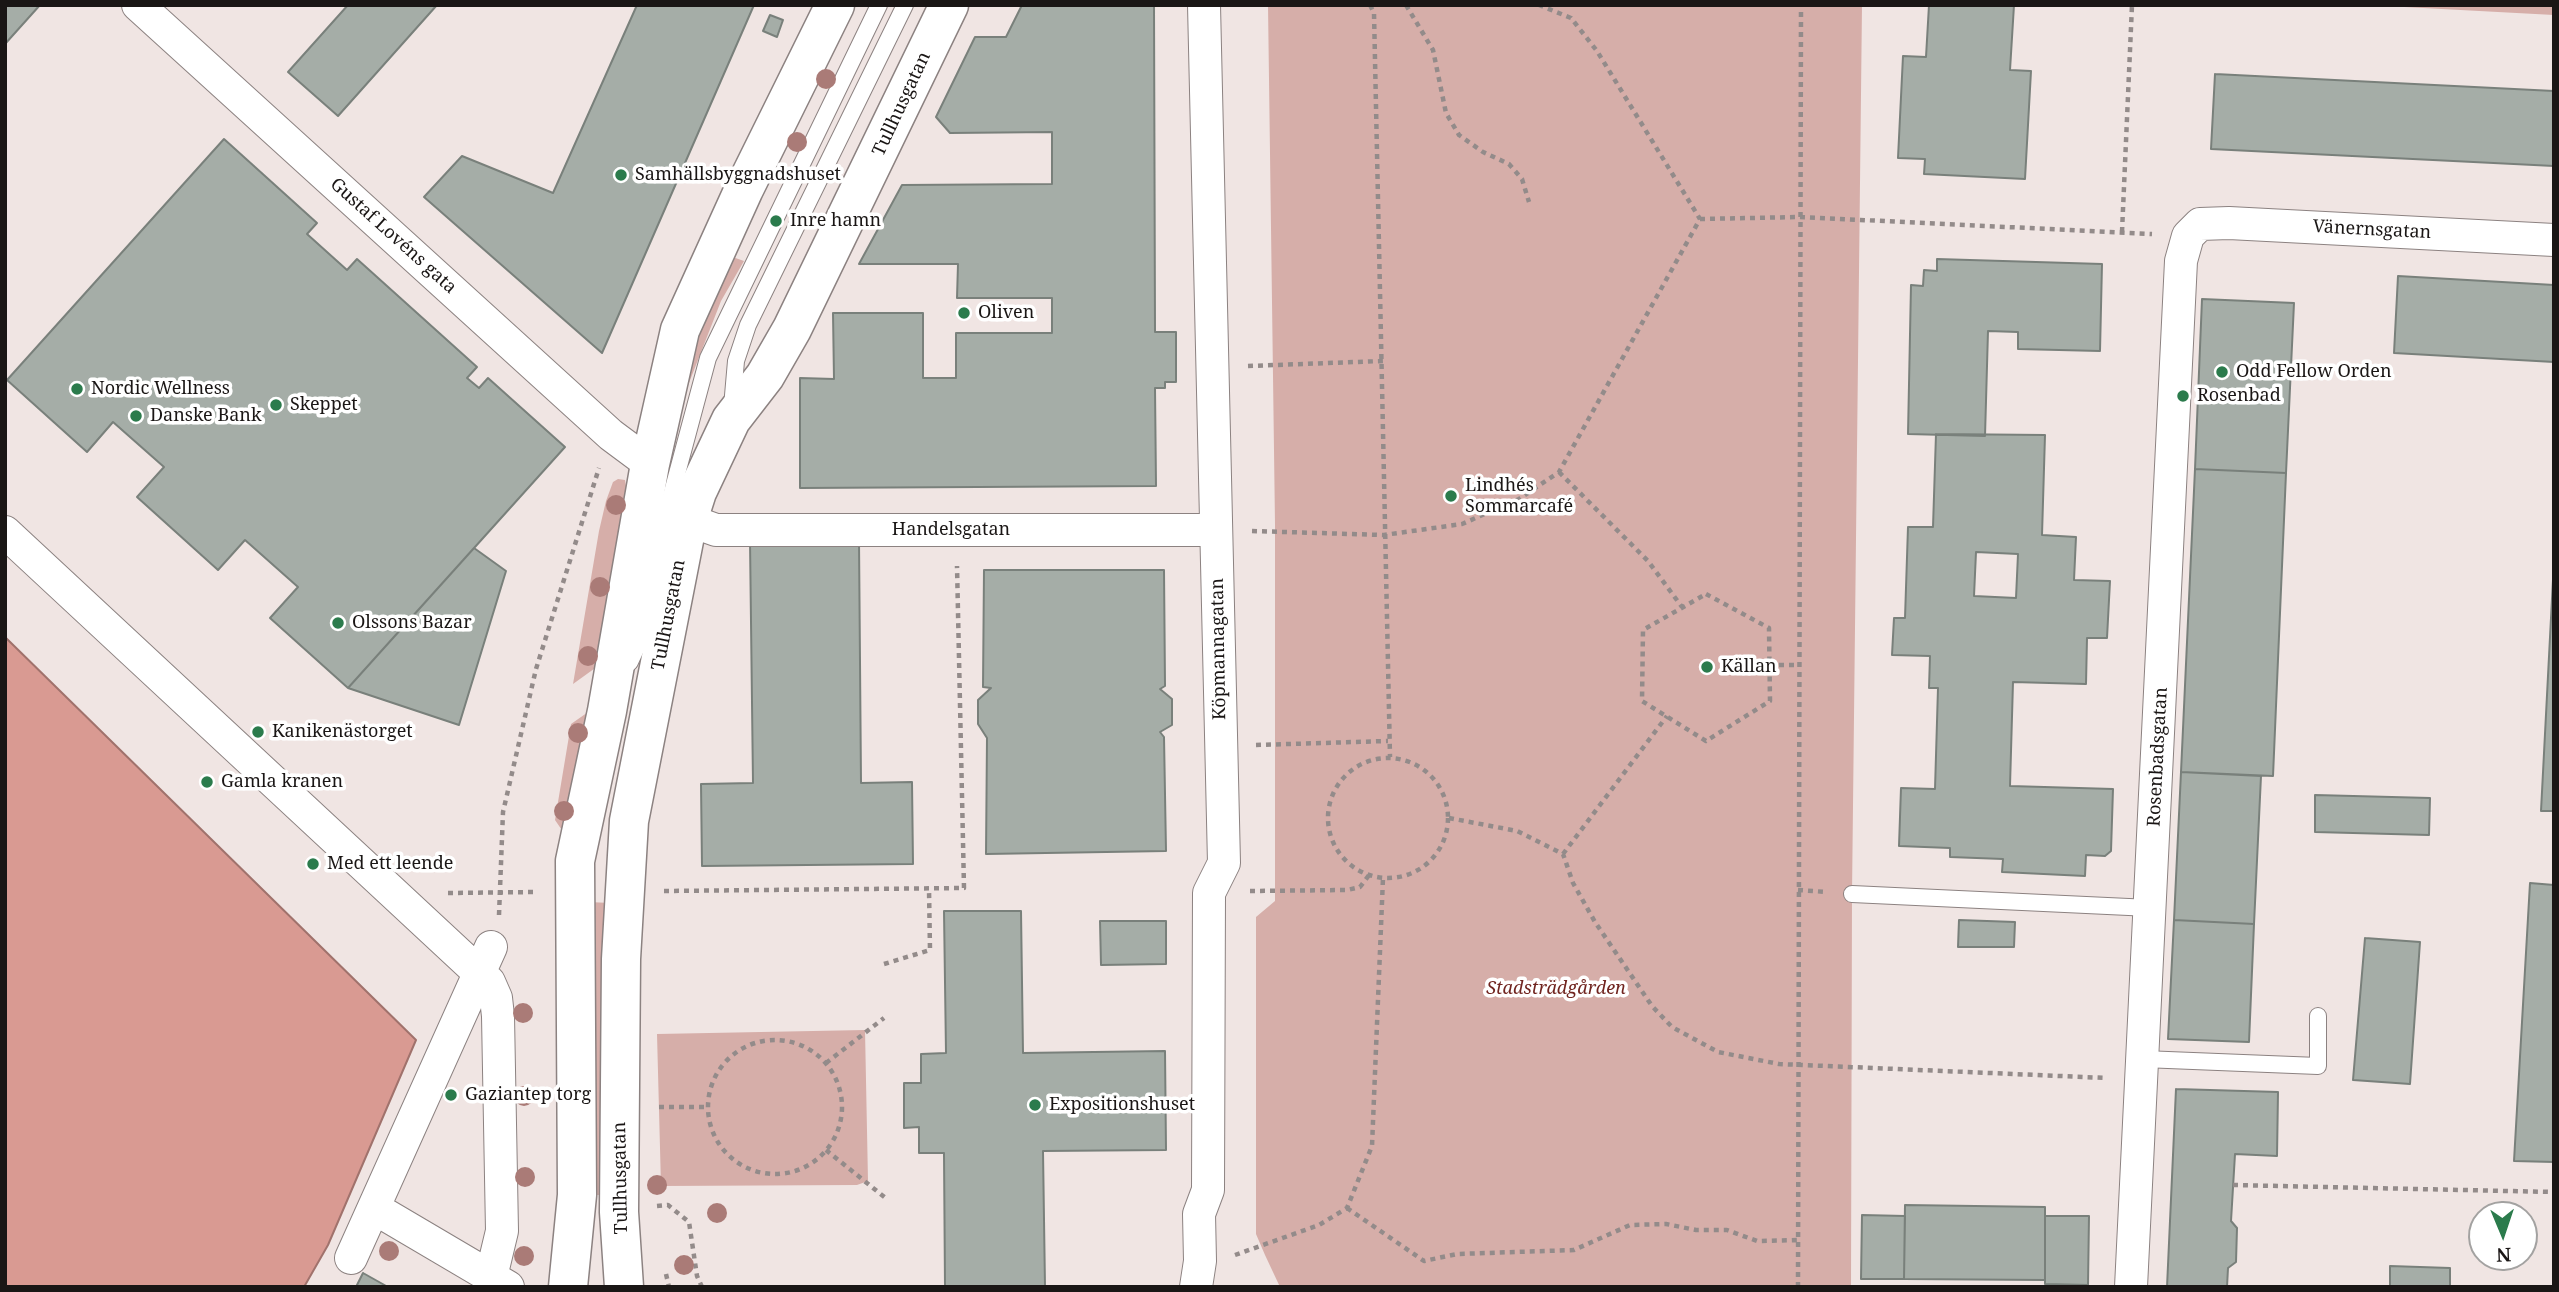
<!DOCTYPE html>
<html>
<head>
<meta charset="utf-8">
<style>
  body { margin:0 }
  #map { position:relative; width:2559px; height:1292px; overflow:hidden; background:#f0e5e3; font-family:"Noto Serif",serif }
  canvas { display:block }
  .frame { position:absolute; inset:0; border:7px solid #1a1615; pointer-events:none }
  .north { position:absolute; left:2468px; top:1201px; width:70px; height:70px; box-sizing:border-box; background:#fff; border:2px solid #a3a2a1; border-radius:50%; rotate:178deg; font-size:19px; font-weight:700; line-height:28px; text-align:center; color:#1a1615 }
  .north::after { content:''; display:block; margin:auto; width:24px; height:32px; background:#2b7b4c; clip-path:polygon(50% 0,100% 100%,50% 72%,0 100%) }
</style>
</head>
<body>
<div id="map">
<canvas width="2559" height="1292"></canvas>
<div class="frame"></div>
<div class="north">N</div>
</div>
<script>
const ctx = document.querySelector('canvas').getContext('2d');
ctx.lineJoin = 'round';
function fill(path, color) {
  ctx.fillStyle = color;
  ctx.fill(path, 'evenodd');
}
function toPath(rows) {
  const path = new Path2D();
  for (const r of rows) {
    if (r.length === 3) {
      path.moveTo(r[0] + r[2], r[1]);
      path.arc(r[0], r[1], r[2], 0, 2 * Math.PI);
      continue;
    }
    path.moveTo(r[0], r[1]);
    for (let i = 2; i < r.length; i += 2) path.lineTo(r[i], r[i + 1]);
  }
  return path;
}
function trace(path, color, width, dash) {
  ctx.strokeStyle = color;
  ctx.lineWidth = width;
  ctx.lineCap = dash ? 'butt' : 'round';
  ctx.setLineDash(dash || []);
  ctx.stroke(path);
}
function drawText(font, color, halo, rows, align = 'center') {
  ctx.font = font + ' "Noto Serif",serif';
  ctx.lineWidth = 7;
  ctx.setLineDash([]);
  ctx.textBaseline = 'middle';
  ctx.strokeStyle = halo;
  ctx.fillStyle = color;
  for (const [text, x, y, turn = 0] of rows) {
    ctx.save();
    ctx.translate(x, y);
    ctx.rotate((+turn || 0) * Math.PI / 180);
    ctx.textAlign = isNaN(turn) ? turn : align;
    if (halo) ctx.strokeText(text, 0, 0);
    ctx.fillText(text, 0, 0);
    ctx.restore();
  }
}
const green = toPath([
  [1268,5,1862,5,1852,894,1851,1287,1280,1287,1265,1255,1256,1234,1256,917,1275,901,1275,524],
  [2367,5,2554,5,2554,15],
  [724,254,744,261,721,301,678,411,682,387],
  [618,479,625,480,627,492,598,666,573,684,599,531,606,501,613,482],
  [591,710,568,839,555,820,571,724],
  [588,902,611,903,603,1195,587,1195],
  [865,1030,868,1181,857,1185,661,1186,657,1034]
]);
const water = toPath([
  [5,637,416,1040,328,1245,304,1287,5,1287,5,637]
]);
const building = toPath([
  [5,5,40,5,5,44,5,5],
  [348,5,437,5,338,116,288,72,348,5],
  [637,5,754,5,602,353,424,197,462,156,553,193,637,5],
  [1022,5,1154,5,1155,332,1176,332,1176,382,1165,382,1165,388,1155,388,1156,486,800,488,800,378,834,379,833,313,923,313,923,378,956,378,956,333,1052,333,1052,298,957,298,958,264,859,264,902,185,1052,184,1052,132,950,133,936,117,975,37,1006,37,1022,5],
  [1929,5,2014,5,2010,70,2031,71,2025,179,1924,174,1925,159,1898,158,1903,56,1926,57,1929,5],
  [770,15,783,20,777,37,763,31,770,15],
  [2215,74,2554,91,2554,166,2211,149,2215,74],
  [224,139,317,223,307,234,347,270,357,259,477,367,467,378,479,388,488,378,565,447,348,688,270,618,298,587,245,540,218,570,137,497,164,467,113,422,87,452,7,380,224,139],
  [1937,259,2102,264,2100,351,2018,349,2018,332,1988,331,1985,436,1908,434,1911,285,1923,286,1924,270,1937,271,1937,259],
  [2398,276,2554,285,2554,362,2394,353,2398,276],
  [2202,299,2294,303,2286,473,2195,469,2202,299],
  [1936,434,2045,435,2042,535,2076,537,2074,580,2110,581,2107,638,2087,638,2086,684,2013,682,2010,786,2113,789,2111,851,2105,856,2086,855,2085,876,2002,872,2003,859,1950,857,1950,848,1899,846,1901,788,1935,789,1938,688,1929,688,1930,656,1892,655,1894,618,1905,618,1908,527,1933,527,1936,434],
  [1976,552,2018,554,2016,598,1974,596,1976,552],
  [2195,469,2286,473,2273,776,2181,772,2195,469],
  [859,540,861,783,912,782,913,864,702,866,701,784,753,783,750,541,859,540],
  [474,548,506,571,459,725,348,688,474,548],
  [2554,560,2554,811,2541,811,2554,560],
  [984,570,1164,570,1165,686,1160,689,1172,699,1172,725,1160,732,1164,737,1166,851,986,854,987,738,978,724,978,700,991,688,983,687,984,570],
  [2181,772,2261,776,2254,924,2174,920,2181,772],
  [2315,795,2430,798,2429,835,2315,832,2315,795],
  [2530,883,2554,885,2554,1162,2514,1161,2530,883],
  [944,911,1021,911,1023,1053,1165,1051,1166,1150,1043,1151,1045,1287,945,1287,944,1153,919,1153,919,1127,904,1128,904,1083,921,1083,921,1054,946,1053,944,911],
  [1959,920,2015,922,2014,947,1958,947,1959,920],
  [2174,920,2254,924,2249,1042,2168,1039,2174,920],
  [1100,921,1166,921,1166,964,1101,965,1100,921],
  [2365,938,2420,942,2410,1084,2353,1080,2365,938],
  [2176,1089,2278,1092,2277,1156,2235,1154,2231,1221,2237,1228,2236,1262,2228,1268,2227,1287,2167,1287,2176,1089],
  [1905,1205,2045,1207,2045,1280,1904,1279,1905,1205],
  [1862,1215,1905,1216,1904,1279,1861,1279,1862,1215],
  [2045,1216,2089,1216,2088,1285,2045,1284,2045,1216],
  [2390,1266,2450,1268,2450,1287,2390,1287,2390,1266],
  [363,1273,388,1287,356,1287,363,1273]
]);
const path = toPath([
  [1370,5,1374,13,1390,757],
  [1406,5,1433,50,1446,113,1459,135,1483,152,1509,164,1522,179,1529,202],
  [1700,219,1800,217,2152,234],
  [2122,232,2132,5],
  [1248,366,1383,361],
  [1559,472,1648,561,1682,607],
  [1252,531,1384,535,1462,524,1519,499,1559,472,1700,219,1597,51,1571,18,1539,5],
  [1706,594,1769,628,1770,701,1706,741,1642,701,1643,630,1706,594],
  [1769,665,1799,665],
  [1256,745,1388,741],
  [1388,818,60],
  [1449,818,1517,831,1563,854,1573,883,1595,922,1652,1006,1672,1027,1718,1052,1779,1064,2107,1078],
  [1563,854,1667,716],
  [1798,890,1827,892],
  [664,891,964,888,957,566],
  [1250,891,1347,890,1360,887,1369,875],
  [448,893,538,892],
  [499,915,503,812,536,669,599,468],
  [884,964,930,950,929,889],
  [775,1107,67],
  [826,1063,884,1018],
  [659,1107,707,1107],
  [826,1150,888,1200],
  [2233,1185,2554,1192],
  [657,1206,668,1205,689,1222,697,1276,702,1287],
  [1347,1208,1424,1261,1457,1254,1574,1250,1630,1225,1666,1224,1696,1230,1727,1230,1757,1241,1797,1240],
  [1235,1255,1319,1225,1347,1208,1372,1146,1383,878],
  [666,1274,669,1287],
  [1798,1287,1801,5]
]);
const lane = toPath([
  [732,407,736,361,748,325,905,5],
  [624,667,630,662,643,634,671,496,708,358,879,5],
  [1852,894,2150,908],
  [2143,1059,2318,1066,2318,1016]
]);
const street = toPath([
  [138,5,611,435,650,464],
  [688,520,716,530,1216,530],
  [5,532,489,982,496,998,498,1016,502,1231,491,1277],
  [374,1208,508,1287],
  [351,1258,491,947],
  [1196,1287,1200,1261,1199,1214,1208,1190,1209,893,1224,863,1204,5],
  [2131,1287,2181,261,2188,236,2200,224,2229,223,2554,240]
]);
const secondary = toPath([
  [568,1287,577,1195,575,861,607,711,650,464,680,330,744,189,835,5],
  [624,1287,619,1212,621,959,629,821,688,520,697,492,731,420,765,376,792,329,949,5]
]);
const trees = [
  [826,79],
  [797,142],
  [616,505],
  [600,587],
  [588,656],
  [578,733],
  [564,811],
  [523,1013],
  [524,1096],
  [525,1177],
  [657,1185],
  [717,1213],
  [389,1251],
  [524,1256],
  [684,1265]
];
const markers = [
  [621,175,7,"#2b7b4c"],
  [776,221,7,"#2b7b4c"],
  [964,313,7,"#2b7b4c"],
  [2222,372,7,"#2b7b4c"],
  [77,389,7,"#2b7b4c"],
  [2183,396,7,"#2b7b4c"],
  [276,405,7,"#2b7b4c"],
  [136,416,7,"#2b7b4c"],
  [1451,496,7,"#2b7b4c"],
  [338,623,7,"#2b7b4c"],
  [1707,667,7,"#2b7b4c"],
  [258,732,7,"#2b7b4c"],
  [207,782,7,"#2b7b4c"],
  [313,864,7,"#2b7b4c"],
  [451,1095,7,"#2b7b4c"],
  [1035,1105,7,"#2b7b4c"]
];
const streetNames = [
  ["Tullhusgatan",902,104,-65],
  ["Vänernsgatan",2372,230,3],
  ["Gustaf Lovéns gata",393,236,42],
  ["Handelsgatan",951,530],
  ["Tullhusgatan",669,615,-79],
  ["Köpmannagatan",1219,649,-91],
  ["Rosenbadsgatan",2158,757,-87],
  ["Tullhusgatan",621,1178,-91]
];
const poiNames = [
  ["Samhällsbyggnadshuset",635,175],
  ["Inre hamn",790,221],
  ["Oliven",978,313],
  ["Odd Fellow Orden",2236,372],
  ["Nordic Wellness",91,389],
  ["Rosenbad",2197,396],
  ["Skeppet",290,405],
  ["Danske Bank",150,416],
  ["Lindhés",1465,486],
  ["Sommarcafé",1465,507],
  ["Olssons Bazar",352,623],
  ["Källan",1721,667],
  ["Kanikenästorget",272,732],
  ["Gamla kranen",221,782],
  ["Med ett leende",327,864],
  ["Gaziantep torg",465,1095],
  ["Expositionshuset",1049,1105]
];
const parkNames = [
  ["Stadsträdgården",1556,989]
];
fill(green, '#d6aea9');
fill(water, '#d99a92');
trace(water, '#a0726c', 2);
fill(building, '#a5ada7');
trace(building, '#79807b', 2);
trace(lane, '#8c8281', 18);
trace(street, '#8c8281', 34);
trace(secondary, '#8c8281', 41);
trace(path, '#938b8a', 4.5, [5, 5]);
trace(lane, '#fff', 16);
trace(street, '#fff', 32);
trace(secondary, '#fff', 38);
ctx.fillStyle = '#aa7b77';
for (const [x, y] of trees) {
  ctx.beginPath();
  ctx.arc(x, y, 10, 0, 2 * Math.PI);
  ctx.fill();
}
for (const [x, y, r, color] of markers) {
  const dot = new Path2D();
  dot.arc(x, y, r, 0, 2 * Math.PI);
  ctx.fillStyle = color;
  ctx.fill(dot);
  trace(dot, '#fff', 2.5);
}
drawText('18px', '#1a1615', '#fff', streetNames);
drawText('18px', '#1a1615', '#fff', poiNames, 'left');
drawText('italic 18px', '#70241f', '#fff', parkNames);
</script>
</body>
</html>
